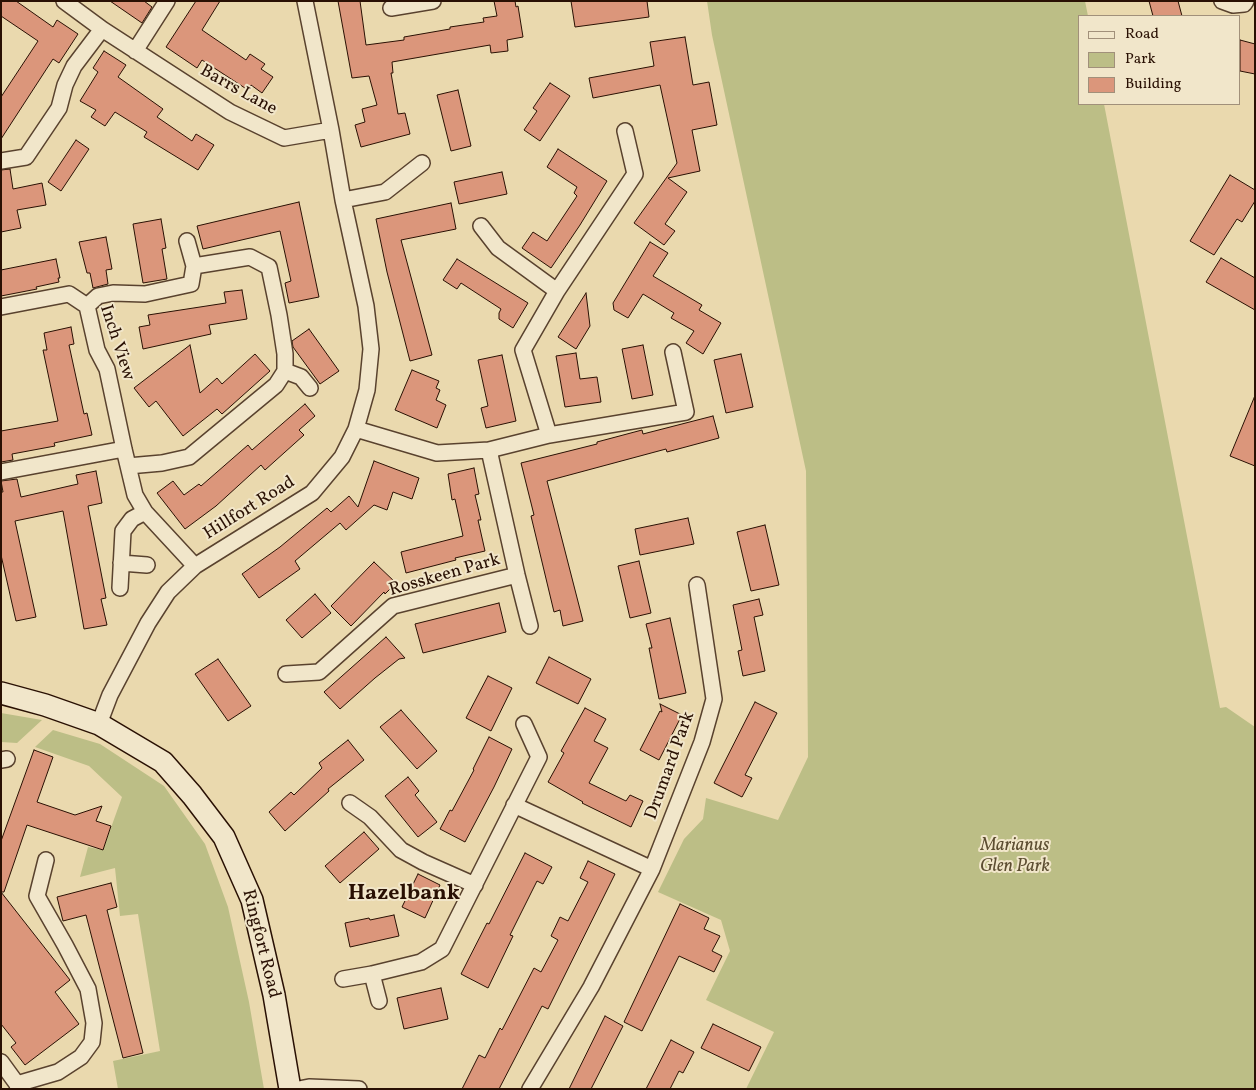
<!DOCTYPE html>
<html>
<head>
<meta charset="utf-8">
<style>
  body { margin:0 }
  #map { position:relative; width:1256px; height:1090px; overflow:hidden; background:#ead9ae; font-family:Vollkorn,serif }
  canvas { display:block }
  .frame { position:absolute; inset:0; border:2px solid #291003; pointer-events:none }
  .legend { position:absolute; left:1078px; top:15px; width:162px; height:90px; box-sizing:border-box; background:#f1e6ca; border:1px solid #a1907a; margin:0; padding:6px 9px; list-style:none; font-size:15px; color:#291003 }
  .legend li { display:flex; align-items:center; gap:10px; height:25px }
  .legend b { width:25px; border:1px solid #a1907a }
</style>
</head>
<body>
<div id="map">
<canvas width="1256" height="1090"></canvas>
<div class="frame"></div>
<ul class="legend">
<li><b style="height:6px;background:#f1e6ca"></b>Road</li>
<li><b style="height:14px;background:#bcbe86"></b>Park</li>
<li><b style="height:14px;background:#db967b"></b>Building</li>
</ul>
</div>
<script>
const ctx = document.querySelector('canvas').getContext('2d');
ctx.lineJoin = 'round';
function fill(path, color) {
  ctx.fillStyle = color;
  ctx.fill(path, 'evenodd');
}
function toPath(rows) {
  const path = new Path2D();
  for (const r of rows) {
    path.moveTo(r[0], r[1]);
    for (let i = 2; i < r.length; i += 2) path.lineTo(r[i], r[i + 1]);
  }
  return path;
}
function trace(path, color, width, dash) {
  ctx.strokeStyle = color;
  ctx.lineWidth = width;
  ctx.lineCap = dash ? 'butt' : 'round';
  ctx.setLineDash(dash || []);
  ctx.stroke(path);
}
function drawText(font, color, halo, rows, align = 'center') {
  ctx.font = font + ' Vollkorn,serif';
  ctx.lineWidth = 4;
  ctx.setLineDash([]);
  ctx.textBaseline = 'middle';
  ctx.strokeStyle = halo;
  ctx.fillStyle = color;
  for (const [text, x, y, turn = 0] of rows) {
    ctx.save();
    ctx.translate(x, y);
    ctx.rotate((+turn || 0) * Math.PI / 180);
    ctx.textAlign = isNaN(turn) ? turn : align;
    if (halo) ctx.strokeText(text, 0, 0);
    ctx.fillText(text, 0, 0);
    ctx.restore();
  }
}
const green = toPath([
  [707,1,1085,1,1088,16,1080,16,1080,104,1104,104,1220,708,1226,707,1255,727,1255,1089,746,1089,774,1032,706,1000,730,951,721,920,658,892,684,839,703,819,706,798,778,820,808,757,806,471,712,35],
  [1,713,42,720,17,743,1,742],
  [53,730,100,744,164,786,205,844,228,907,249,1002,264,1089,118,1089,113,1061,160,1051,138,914,120,916,115,868,80,877,88,847,103,850,122,797,89,766,35,747]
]);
const building = toPath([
  [1,1,16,1,53,27,57,20,78,34,59,63,53,59,1,139,1,97,38,41,1,16,1,1],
  [110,1,144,1,152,7,142,23,110,1],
  [196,1,220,1,202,30,246,60,250,54,265,64,261,69,273,77,262,93,251,85,248,90,202,60,197,68,166,47,196,1],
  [338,1,360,1,366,45,404,40,404,37,450,29,450,27,484,22,483,18,497,16,494,1,515,1,516,7,518,6,523,37,507,40,508,51,491,53,490,45,392,62,393,73,391,73,398,114,405,113,410,134,361,147,355,125,365,122,362,109,377,105,369,76,352,78,338,1],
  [571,1,647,1,649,17,575,27,571,1],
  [1149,1,1178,1,1182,16,1153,16,1149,1],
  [685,37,693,85,709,82,717,125,692,130,700,171,668,178,687,192,665,224,675,231,664,245,634,223,677,163,660,85,593,98,589,78,654,66,650,42,685,37],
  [1240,40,1255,44,1255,74,1240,71,1240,40],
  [104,51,126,65,118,77,163,109,157,117,192,141,196,134,214,145,198,170,144,137,147,132,115,112,105,126,91,117,96,110,80,101,98,72,93,68,104,51],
  [550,83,570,96,540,141,524,130,537,111,533,108,550,83],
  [458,90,471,146,451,151,437,95,458,90],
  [76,140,89,149,61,191,48,182,76,140],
  [558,149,607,181,580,225,551,268,522,248,533,232,547,241,577,196,574,193,577,187,547,167,558,149],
  [10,169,13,189,42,183,46,205,17,210,21,228,1,232,1,170,10,169],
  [502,172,507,194,459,204,454,182,502,172],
  [1230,175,1255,190,1255,201,1242,222,1237,219,1214,255,1190,241,1230,175],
  [299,202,319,297,289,303,285,283,291,281,280,231,203,249,197,226,299,202],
  [451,203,456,229,401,240,432,355,410,361,387,272,376,219,451,203],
  [161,219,166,248,162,249,167,279,143,283,133,224,161,219],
  [106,237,112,269,106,270,108,284,93,288,90,273,87,273,79,242,106,237],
  [650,242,668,253,653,276,702,305,699,310,721,323,703,354,686,343,694,331,671,318,674,313,643,294,628,318,614,310,613,303,650,242],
  [1221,258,1255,278,1255,310,1206,282,1221,258],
  [56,259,60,278,58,278,59,282,36,287,37,289,1,296,1,270,56,259],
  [457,259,528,303,513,328,499,319,499,313,501,309,461,283,457,289,443,280,457,259],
  [242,290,247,319,209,325,211,334,143,349,139,327,150,325,148,315,226,303,224,292,242,290],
  [586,293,590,326,576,349,558,337,586,293],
  [71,327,74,344,69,345,84,414,87,413,92,435,54,443,55,446,12,454,13,460,1,462,1,431,58,421,43,350,47,350,44,333,71,327],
  [309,329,339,371,320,384,293,347,292,341,309,329],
  [190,345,200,393,217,378,222,384,255,354,270,371,222,414,217,409,183,436,156,401,149,407,134,388,190,345],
  [643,345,653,395,632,399,622,349,643,345],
  [576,353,580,379,597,377,601,402,565,407,556,356,576,353],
  [741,354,753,407,726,413,714,360,741,354],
  [502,355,516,421,486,428,481,408,488,406,478,360,502,355],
  [412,370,439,381,436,388,440,390,436,400,446,405,437,428,395,410,412,370],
  [1254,398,1255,399,1255,466,1230,456,1254,398],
  [305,404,315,416,299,430,304,435,265,470,261,465,216,506,185,529,157,493,173,481,184,495,199,484,201,486,248,445,252,450,305,404],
  [713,416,719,438,667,452,666,449,547,481,583,621,563,626,560,610,554,612,531,516,534,515,521,463,597,444,597,442,642,430,643,434,713,416],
  [374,461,419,478,412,499,393,492,387,510,374,505,346,530,340,523,295,561,300,569,259,598,242,574,280,547,327,508,331,512,349,496,358,507,374,461],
  [474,468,479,494,475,495,481,520,478,520,485,551,455,558,456,560,406,573,401,552,463,536,455,499,452,500,448,474,474,468],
  [96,471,102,503,88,506,106,598,101,599,107,625,84,629,63,511,15,521,36,617,16,621,1,555,1,492,3,492,1,481,17,479,21,497,78,484,76,475,96,471],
  [688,518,694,544,640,555,635,529,688,518],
  [765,525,779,585,751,591,737,532,765,525],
  [639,561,651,613,630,618,618,566,639,561],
  [374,562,396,583,385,594,384,592,351,626,331,606,374,562],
  [315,594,331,613,302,638,286,620,315,594],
  [759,599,763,615,754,617,765,671,743,676,738,651,742,650,733,605,759,599],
  [499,603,506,632,423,653,415,624,499,603],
  [670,618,686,693,659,699,649,648,652,648,646,624,670,618],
  [386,637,405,658,399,659,375,678,340,709,324,692,386,637],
  [549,657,591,679,578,704,536,683,549,657],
  [218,659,251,706,228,721,195,674,218,659],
  [488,676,512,688,491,731,466,718,488,676],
  [755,702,777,713,745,775,752,778,742,797,714,783,755,702],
  [660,704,682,715,659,760,640,750,660,711,662,712,660,704],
  [585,708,606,719,594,741,608,748,589,783,626,801,630,795,643,801,631,827,582,803,583,802,548,782,564,753,561,751,585,708],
  [401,710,437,751,417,769,380,727,401,710],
  [489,737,512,749,494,787,465,842,440,829,450,810,452,811,474,770,473,769,489,737],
  [348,740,364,760,328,789,329,791,285,831,269,812,291,792,294,795,322,768,319,763,348,740],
  [34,750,53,757,37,802,75,815,102,806,96,821,111,826,103,850,27,825,4,892,1,892,1,841,34,750],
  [408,777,419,791,415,795,437,822,418,837,385,796,408,777],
  [364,832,379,849,340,883,325,866,364,832],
  [525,853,552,867,543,884,537,881,510,935,513,936,488,988,461,974,487,923,489,924,525,853],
  [588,861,615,874,548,1009,542,1006,499,1089,462,1089,479,1055,485,1058,500,1028,502,1030,534,968,541,972,558,940,551,936,560,917,568,921,588,882,580,878,588,861],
  [418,874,440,885,425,918,402,907,418,874],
  [111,883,117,907,107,910,143,1053,123,1058,86,915,63,921,57,897,111,883],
  [1,892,70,980,55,992,79,1024,25,1065,11,1047,16,1043,1,1024,1,892],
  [680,904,709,918,704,929,720,936,712,951,722,956,714,972,679,956,642,1031,624,1022,680,904],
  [394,915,399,936,350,947,345,923,369,918,370,920,394,915],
  [441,988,448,1019,404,1029,397,998,441,988],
  [605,1016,623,1026,591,1089,569,1089,605,1016],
  [713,1024,761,1047,749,1071,701,1048,713,1024],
  [671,1040,694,1052,683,1073,679,1071,670,1089,646,1089,671,1040]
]);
const street = toPath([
  [64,1,102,29,230,112,284,138,331,130],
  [1222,1,1233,5,1244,4,1246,1],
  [391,8,433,1],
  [135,51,167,1],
  [1,161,26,157,59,108,65,85,74,66,102,29],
  [343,200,385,192,422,163],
  [481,226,498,248,557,291],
  [87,306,98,296,113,293,145,294,191,284,194,266,187,241],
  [1,307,69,294,87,306,97,350,107,369,124,449,135,495,145,512,195,566],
  [285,371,301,377,310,388],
  [356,429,437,453,489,450,549,435,686,412,673,352],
  [549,435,523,350,557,291,635,174,625,131],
  [489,450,517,575,530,626],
  [128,466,162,463,189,457,276,385,285,371,285,354,279,315,269,267,250,257,194,266],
  [1,472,124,449],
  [121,563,147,565],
  [120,588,123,531,132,519,145,512],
  [286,674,319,672,393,606,517,575],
  [99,724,110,695,148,623,168,592,195,566,312,493,342,457,356,429,367,390,371,349,366,306,343,200,331,130,305,1],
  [1,760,7,759],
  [350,803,370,817,401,850,423,862,475,885],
  [514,805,652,869],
  [372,974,379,1001],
  [343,979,372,974,421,962,442,949,539,757,524,724],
  [1,1062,17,1084,18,1089],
  [17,1084,58,1072,81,1057,92,1042,94,1023,88,989,65,945,37,896,46,860],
  [299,1089,309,1087,359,1089],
  [530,1089,591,987,652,869,702,742,714,699,697,585]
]);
const secondary = toPath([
  [1,693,45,705,99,724,163,762,192,795,224,837,252,900,274,995,290,1089]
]);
const streetNames = [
  ["Barrs Lane",238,91,29],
  ["Inch View",116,343,72],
  ["Hillfort Road",250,509,-32],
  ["Rosskeen Park",445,576,-16],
  ["Drumard Park",671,766,-70],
  ["Ringfort Road",260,944,76]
];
const parkNames = [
  ["Marianus",1015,847],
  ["Glen Park",1015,868]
];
const districtNames = [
  ["Hazelbank",404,895]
];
fill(green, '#bcbe86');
fill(building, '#db967b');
trace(building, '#291003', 1);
trace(street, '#59422e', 18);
trace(secondary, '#291003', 24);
trace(street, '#f1e6ca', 15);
trace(secondary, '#f1e6ca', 21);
drawText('18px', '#291003', '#f1e6ca', streetNames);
drawText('italic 18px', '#5c4d31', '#f1e6ca', parkNames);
drawText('bold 22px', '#291003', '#f1e6ca', districtNames);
</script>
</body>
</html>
